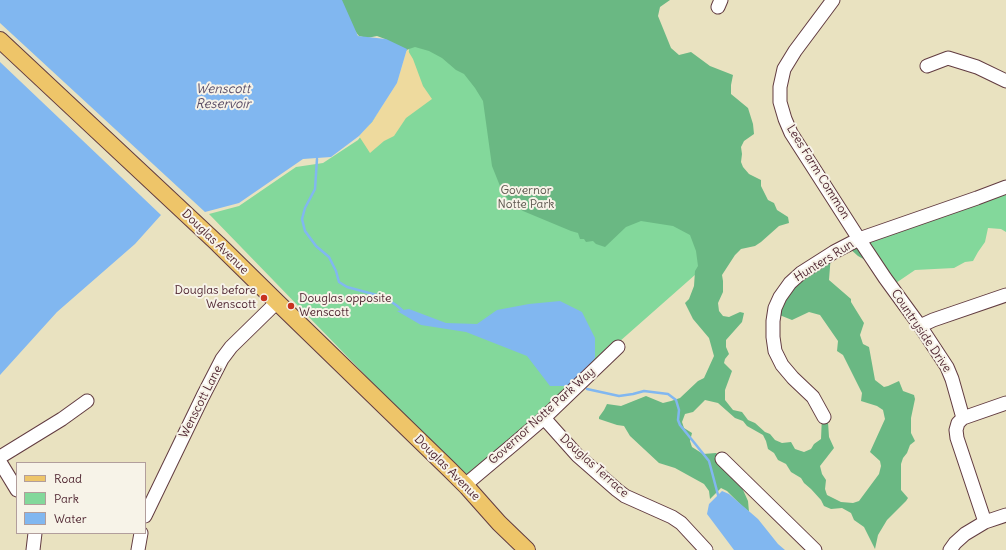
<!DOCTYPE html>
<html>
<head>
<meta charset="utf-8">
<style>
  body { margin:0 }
  #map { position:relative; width:1006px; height:550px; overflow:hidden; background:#e9e2c0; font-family:Delius,sans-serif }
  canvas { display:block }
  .legend { position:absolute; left:16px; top:462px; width:130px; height:72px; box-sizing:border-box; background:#f7f3e8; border:1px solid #b29e9c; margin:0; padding:5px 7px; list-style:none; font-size:12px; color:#4a1f2b }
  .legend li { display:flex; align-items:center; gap:8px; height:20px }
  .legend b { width:20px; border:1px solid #b29e9c }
</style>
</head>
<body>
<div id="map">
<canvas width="1006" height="550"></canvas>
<ul class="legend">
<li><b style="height:5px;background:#eec569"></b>Road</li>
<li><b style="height:11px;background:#83d89b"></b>Park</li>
<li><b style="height:11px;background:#81b7f0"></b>Water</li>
</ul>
</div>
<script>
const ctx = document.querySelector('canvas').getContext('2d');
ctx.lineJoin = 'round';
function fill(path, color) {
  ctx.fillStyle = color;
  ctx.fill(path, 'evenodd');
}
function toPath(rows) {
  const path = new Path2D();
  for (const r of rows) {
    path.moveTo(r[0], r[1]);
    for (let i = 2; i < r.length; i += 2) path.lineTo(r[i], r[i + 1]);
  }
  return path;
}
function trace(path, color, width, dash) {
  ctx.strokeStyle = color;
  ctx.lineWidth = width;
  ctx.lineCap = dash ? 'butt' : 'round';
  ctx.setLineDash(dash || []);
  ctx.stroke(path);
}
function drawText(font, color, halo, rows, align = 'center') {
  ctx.font = font + ' Delius,sans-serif';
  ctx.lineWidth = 4;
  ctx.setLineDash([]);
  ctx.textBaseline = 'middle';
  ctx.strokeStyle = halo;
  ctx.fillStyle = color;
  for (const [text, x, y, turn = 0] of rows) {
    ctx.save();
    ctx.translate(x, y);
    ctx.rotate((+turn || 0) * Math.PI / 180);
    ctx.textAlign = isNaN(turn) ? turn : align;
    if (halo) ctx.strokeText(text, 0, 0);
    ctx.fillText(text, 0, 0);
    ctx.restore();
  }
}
const green = toPath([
  [345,0,772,207,577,379,466,479,209,214,239,206,296,167,323,163,358,140,400,84,410,46],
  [1006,187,1006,232,1001,229,988,228,985,242,978,252,973,261,965,262,954,268,915,270,893,285,866,241]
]);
const forest = toPath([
  [341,0,670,0,660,7,658,16,671,48,679,55,691,52,710,66,733,75,731,85,731,94,748,108,753,124,754,134,744,141,741,147,742,154,741,162,743,167,749,174,761,180,761,186,768,200,774,203,777,210,788,217,789,223,779,226,761,242,755,246,741,249,735,255,722,275,723,281,723,292,718,303,719,311,723,316,729,317,740,312,744,313,742,322,726,340,726,347,729,354,725,359,724,363,732,371,725,390,725,400,733,410,742,412,748,420,755,423,765,432,770,434,775,440,782,443,791,442,795,449,804,452,811,449,814,444,821,439,822,416,828,422,829,437,834,448,820,466,822,474,826,480,825,489,827,495,841,502,853,503,859,501,879,474,881,466,880,461,870,452,885,419,883,410,877,406,861,401,862,393,843,355,837,351,838,341,820,315,809,312,792,320,777,314,776,312,779,301,784,292,790,285,801,274,820,259,829,254,865,242,880,268,858,256,849,248,831,254,829,280,851,299,851,302,864,323,860,335,863,344,869,347,875,380,884,387,888,386,899,381,903,391,914,395,915,399,911,418,911,433,915,441,910,445,907,453,903,458,901,464,901,490,908,498,906,501,887,520,878,535,875,549,864,527,854,520,851,513,842,508,831,509,824,506,821,500,811,489,804,483,801,478,791,472,786,464,778,460,774,453,768,449,766,441,763,435,747,426,743,421,735,418,718,403,705,400,693,412,685,414,682,422,684,428,692,433,690,441,692,447,703,454,716,453,722,459,734,475,739,481,748,501,749,512,741,505,727,491,721,488,710,499,709,491,704,484,675,468,659,463,630,436,624,426,617,425,599,419,599,417,604,410,607,404,621,406,646,396,663,403,671,401,680,398,698,381,704,378,714,356,709,338,693,319,685,303,689,299,694,286,695,271,698,266,696,251,690,235,673,226,641,221,626,227,605,247,596,244,593,241,586,242,584,239,580,239,578,233,571,231,523,211,510,202,502,191,492,166,483,101,475,88,464,74,456,70,442,58,429,51,415,47,409,49,403,53,395,54,391,46,385,39,377,36,367,38,359,36,355,31,344,9]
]);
const sand = toPath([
  [407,49,413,59,423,86,432,99,406,118,394,136,384,141,370,153,359,136,372,122,397,83]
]);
const water = toPath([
  [0,0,342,0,358,36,386,39,407,49,397,83,372,122,359,136,331,157,303,159,239,203,205,212,0,23],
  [0,62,161,215,135,244,57,312,0,375],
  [560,301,582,312,595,338,595,358,571,386,550,386,527,356,466,332,421,325,397,311,409,309,446,323,477,324,497,310,529,304],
  [722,491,729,494,758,519,778,544,785,550,734,550,707,514,709,504]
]);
const stream = toPath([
  [317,159,315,189,305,208,302,219,305,231,316,246,329,257,336,271,339,282,347,287,384,297,396,305,402,310],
  [587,389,619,396,633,394,644,391,668,394,676,400,679,410,678,420,680,425,709,461,718,495]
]);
const minor = toPath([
  [833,0,795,51,784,69,780,87,780,102,785,119,791,133,859,239,885,278,920,326,947,367,952,379,963,418],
  [718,7,721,0],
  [927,66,948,58,977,67,1006,81],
  [920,326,933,320,1006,295],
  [824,417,813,397,793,378,782,365,775,351,773,337,773,321,775,308,780,297,790,283,801,273,834,252,859,239,977,198,1006,187],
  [544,418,577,455,617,490,625,496,672,517,681,523,706,550],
  [0,457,62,419,87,401],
  [722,459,815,550],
  [0,462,17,490],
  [465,485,515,443,544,418,618,347],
  [145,516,203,396,222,359,231,347,277,302],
  [985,522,957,438,956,430,958,423,963,418,1006,403],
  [33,550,35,533],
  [138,550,141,533],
  [950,550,955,543,965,534,985,522,1006,515]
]);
const major = toPath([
  [0,40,218,244,277,302,449,469,467,487,499,523,527,550]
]);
const markers = [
  [264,298,4,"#c8321e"],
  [291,306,4,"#c8321e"]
];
const streetNames = [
  ["Lees Farm Common",818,172,58],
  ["Douglas Avenue",215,242,44],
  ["Hunters Run",824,261,-32],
  ["Countryside Drive",921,331,56],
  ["Wenscott Lane",201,402,-63],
  ["Governor Notte Park Way",542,416,-42],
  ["Douglas Terrace",594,466,42],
  ["Douglas Avenue",447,468,45]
];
const parkNames = [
  ["Governor",526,191],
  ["Notte Park",526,205]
];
const poiNames = [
  ["Douglas before",256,291],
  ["Wenscott",256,305],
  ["Douglas opposite",299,299,"left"],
  ["Wenscott",299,313,"left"]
];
const waterNames = [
  ["Wenscott",223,89],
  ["Reservoir",223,104]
];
fill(green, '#83d89b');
fill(forest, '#6ab883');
fill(sand, '#eeda9e');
fill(water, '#81b7f0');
trace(stream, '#81b7f0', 2.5);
trace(minor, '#623c41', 15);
trace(major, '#623c41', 18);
trace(minor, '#fff', 13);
trace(major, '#eec569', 16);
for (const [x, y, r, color] of markers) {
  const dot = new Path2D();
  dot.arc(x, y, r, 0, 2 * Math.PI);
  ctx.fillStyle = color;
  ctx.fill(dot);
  trace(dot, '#f7f3e8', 1.5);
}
drawText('12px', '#4a1f2b', '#f7f3e8', streetNames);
drawText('12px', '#5b564d', '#f7f3e8', parkNames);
drawText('12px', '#4a1f2b', '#f7f3e8', poiNames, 'right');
drawText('italic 13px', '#5a4d66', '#f7f3e8', waterNames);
</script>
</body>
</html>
